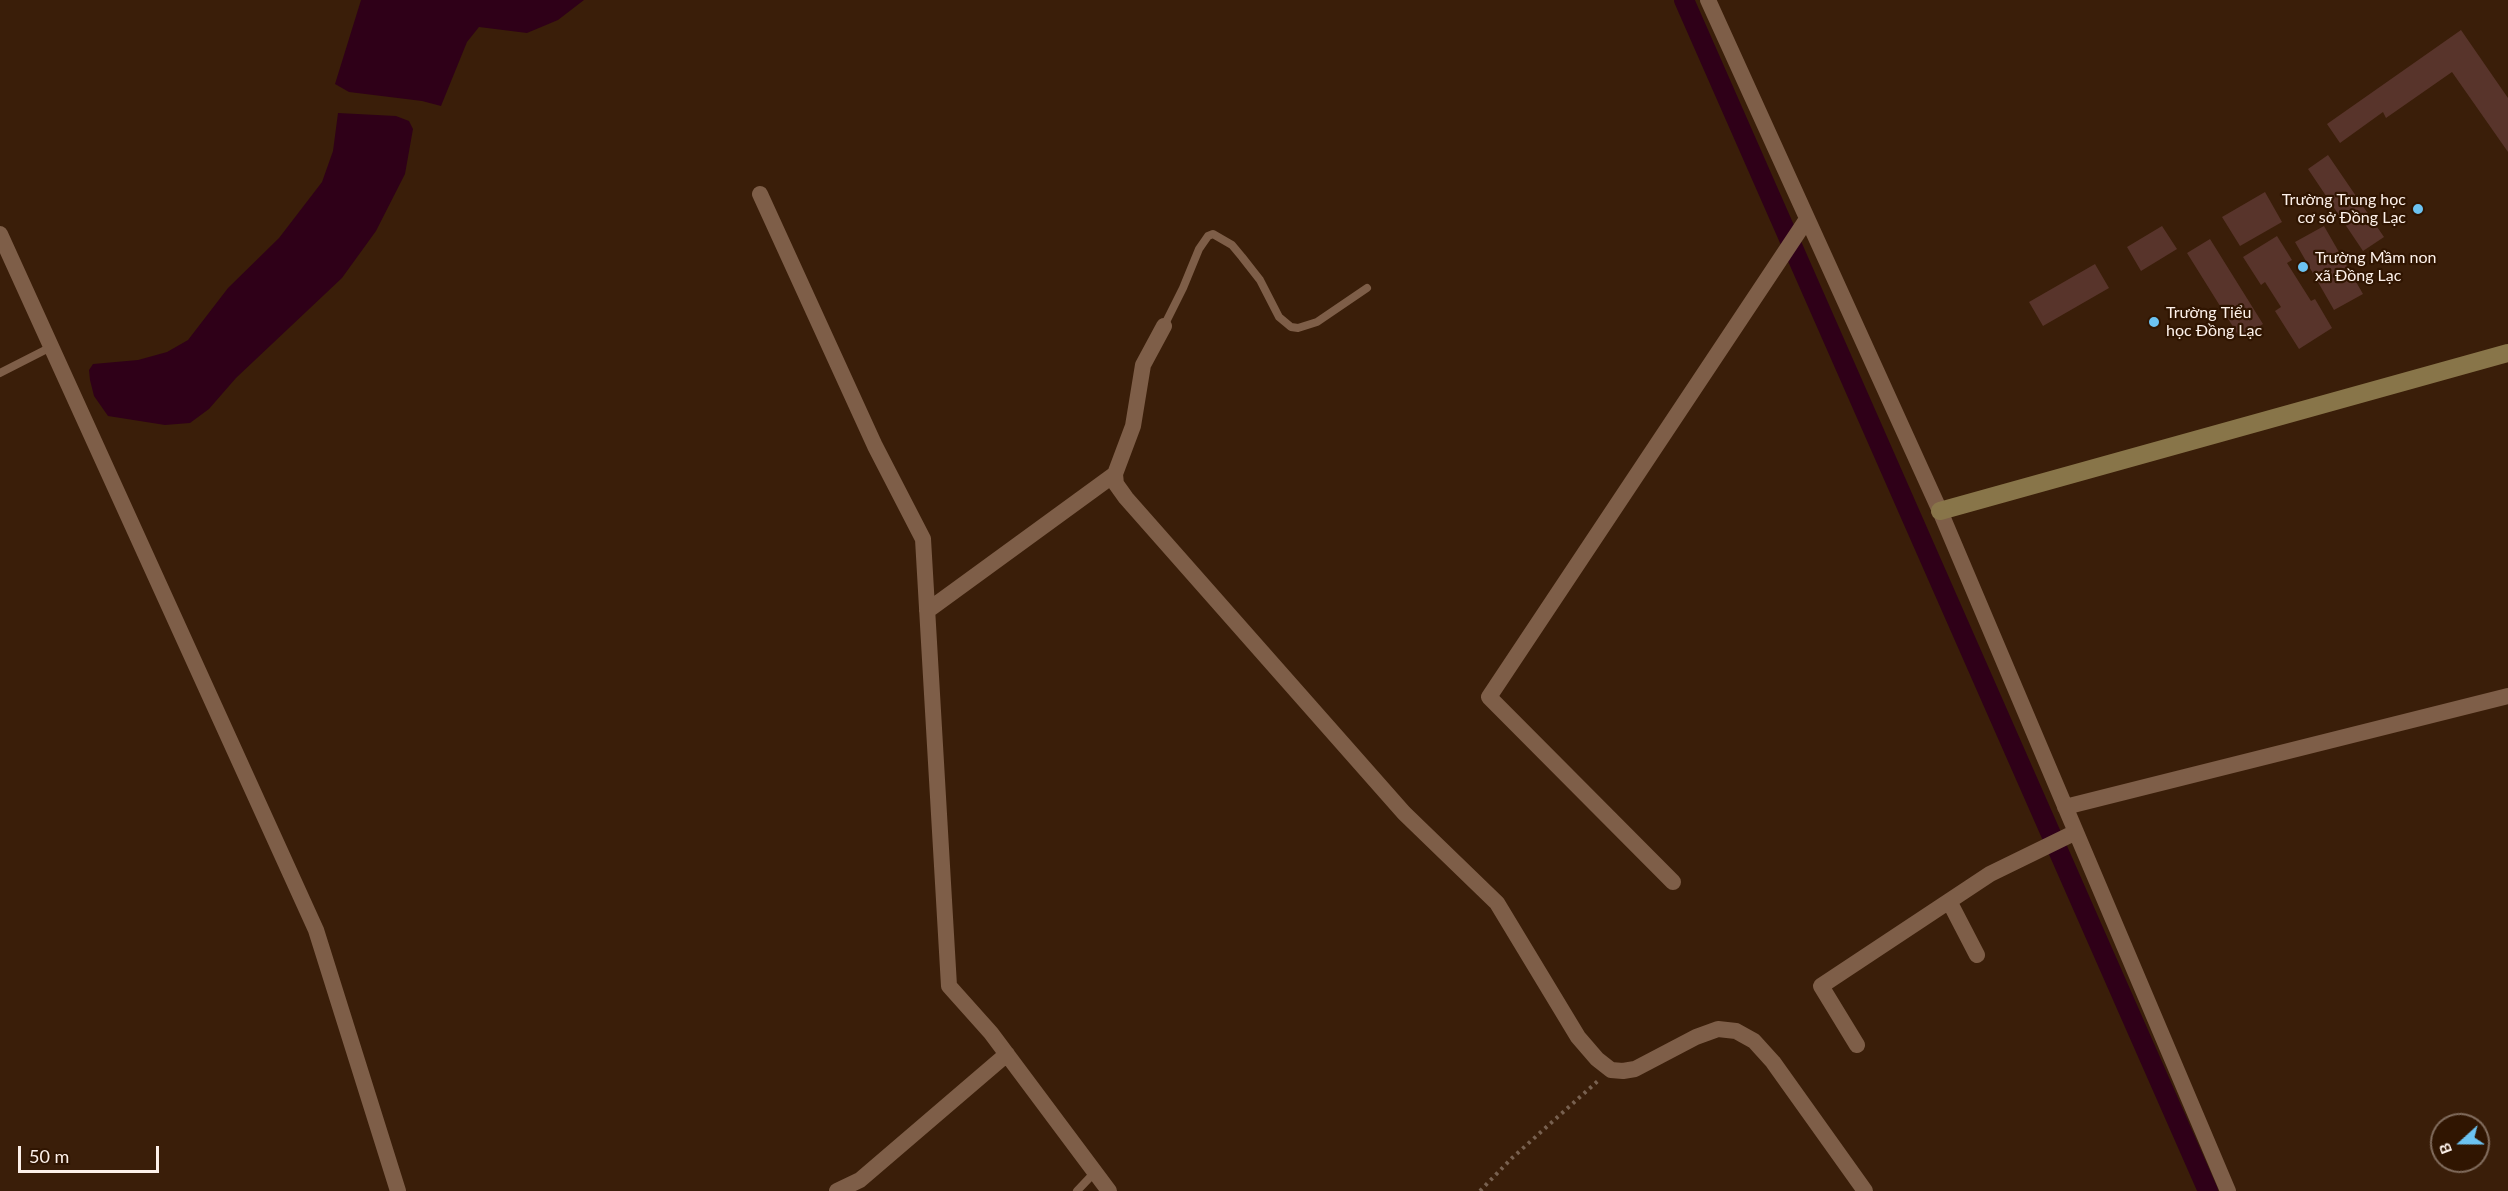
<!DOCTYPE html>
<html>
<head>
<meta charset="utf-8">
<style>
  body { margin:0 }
  #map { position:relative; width:2508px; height:1191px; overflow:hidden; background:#3a1e09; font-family:Lato,sans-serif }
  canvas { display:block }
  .north { position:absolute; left:2430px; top:1113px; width:60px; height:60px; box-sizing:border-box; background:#301501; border:2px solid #826d5e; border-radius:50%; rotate:249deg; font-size:16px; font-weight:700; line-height:24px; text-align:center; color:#fdf1ea }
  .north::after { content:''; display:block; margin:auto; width:21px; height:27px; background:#6cc3f2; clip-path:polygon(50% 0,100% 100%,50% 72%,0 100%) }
  .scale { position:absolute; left:18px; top:1146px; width:141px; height:27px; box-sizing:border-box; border:3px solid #fdf1ea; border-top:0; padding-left:8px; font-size:18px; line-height:21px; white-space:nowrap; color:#fdf1ea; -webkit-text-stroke:4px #301501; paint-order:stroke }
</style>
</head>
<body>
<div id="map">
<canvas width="2508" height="1191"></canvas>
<div class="north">B</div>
<div class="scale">50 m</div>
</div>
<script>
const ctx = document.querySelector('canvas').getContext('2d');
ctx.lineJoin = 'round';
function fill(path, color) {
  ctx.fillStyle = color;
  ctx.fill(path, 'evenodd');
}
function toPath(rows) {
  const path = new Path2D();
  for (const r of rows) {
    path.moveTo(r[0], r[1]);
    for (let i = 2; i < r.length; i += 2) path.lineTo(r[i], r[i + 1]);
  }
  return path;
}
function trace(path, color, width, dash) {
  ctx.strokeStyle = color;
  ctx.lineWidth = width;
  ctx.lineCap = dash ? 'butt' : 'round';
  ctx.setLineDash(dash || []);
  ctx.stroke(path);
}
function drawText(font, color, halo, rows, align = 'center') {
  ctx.font = font + ' Lato,sans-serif';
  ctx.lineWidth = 4.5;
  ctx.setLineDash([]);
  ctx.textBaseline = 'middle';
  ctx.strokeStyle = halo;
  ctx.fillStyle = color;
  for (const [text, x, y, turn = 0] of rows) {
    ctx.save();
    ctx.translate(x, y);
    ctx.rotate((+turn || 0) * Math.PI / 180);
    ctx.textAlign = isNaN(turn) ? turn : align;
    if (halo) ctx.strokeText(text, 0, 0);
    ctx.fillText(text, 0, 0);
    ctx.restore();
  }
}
const water = toPath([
  [361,0,584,0,558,20,527,33,479,27,467,42,441,106,422,101,349,92,335,84],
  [338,113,396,116,409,121,413,129,405,174,376,231,342,278,236,378,209,409,190,423,165,425,108,416,94,396,90,380,89,370,93,364,138,360,167,352,188,340,228,288,279,238,322,182,333,151]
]);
const canal = toPath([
  [1684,0,2208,1191]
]);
const building = toPath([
  [2461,30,2508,98,2508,152,2452,72,2386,118,2383,112,2340,143,2327,124],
  [2328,155,2384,237,2363,251,2308,169],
  [2265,192,2282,222,2240,246,2222,217],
  [2162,226,2177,249,2141,271,2127,247],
  [2324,226,2363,294,2334,310,2295,242],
  [2277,236,2292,260,2287,263,2311,301,2315,299,2332,328,2299,349,2275,311,2281,307,2265,282,2261,285,2243,257],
  [2210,239,2263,324,2240,338,2187,253],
  [2095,264,2109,288,2043,326,2029,302]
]);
const path = toPath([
  [1480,1191,1512,1158,1599,1080]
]);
const lane = toPath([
  [1164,326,1183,288,1199,249,1208,236,1213,234,1232,245,1242,257,1260,280,1279,317,1291,327,1298,328,1317,322,1367,288],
  [0,373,51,347],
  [1077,1191,1095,1172]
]);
const street = toPath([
  [1708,0,1940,511,2228,1191],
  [760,194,875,446,923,539,949,986,991,1033,1109,1191],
  [0,234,316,930,398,1191],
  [1164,326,1143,365,1133,426,1115,474,1116,484,1126,498,1404,813,1497,903,1578,1037,1597,1059,1611,1070,1623,1071,1635,1069,1696,1037,1718,1029,1736,1031,1754,1041,1773,1062,1865,1191],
  [927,611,1115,474],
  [2065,807,2508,696],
  [1673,882,1489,697,1807,219],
  [1949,901,1977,955],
  [1857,1045,1821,986,1990,874,2076,832],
  [837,1191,860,1180,1007,1054]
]);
const secondary = toPath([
  [1940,511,2508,353]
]);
const markers = [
  [2418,209,6,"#6cc3f2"],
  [2303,267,6,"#6cc3f2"],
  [2154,322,6,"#6cc3f2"]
];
const poiNames = [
  ["Trường Trung học",2406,200,"right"],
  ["cơ sở Đồng Lạc",2406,218,"right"],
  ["Trường Mầm non",2315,258],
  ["xã Đồng Lạc",2315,276],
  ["Trường Tiểu",2166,313],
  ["học Đồng Lạc",2166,331]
];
fill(water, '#2f0018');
trace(canal, '#2f0018', 20);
fill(building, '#58342b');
trace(path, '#786150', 4, [3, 4.5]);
trace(lane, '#7e5e48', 8);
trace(street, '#7e5e48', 16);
trace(secondary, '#887549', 18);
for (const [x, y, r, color] of markers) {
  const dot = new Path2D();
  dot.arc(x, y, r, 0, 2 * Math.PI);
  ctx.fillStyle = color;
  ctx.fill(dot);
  trace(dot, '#301501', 2);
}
drawText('16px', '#fdf1ea', '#301501', poiNames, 'left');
</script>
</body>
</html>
